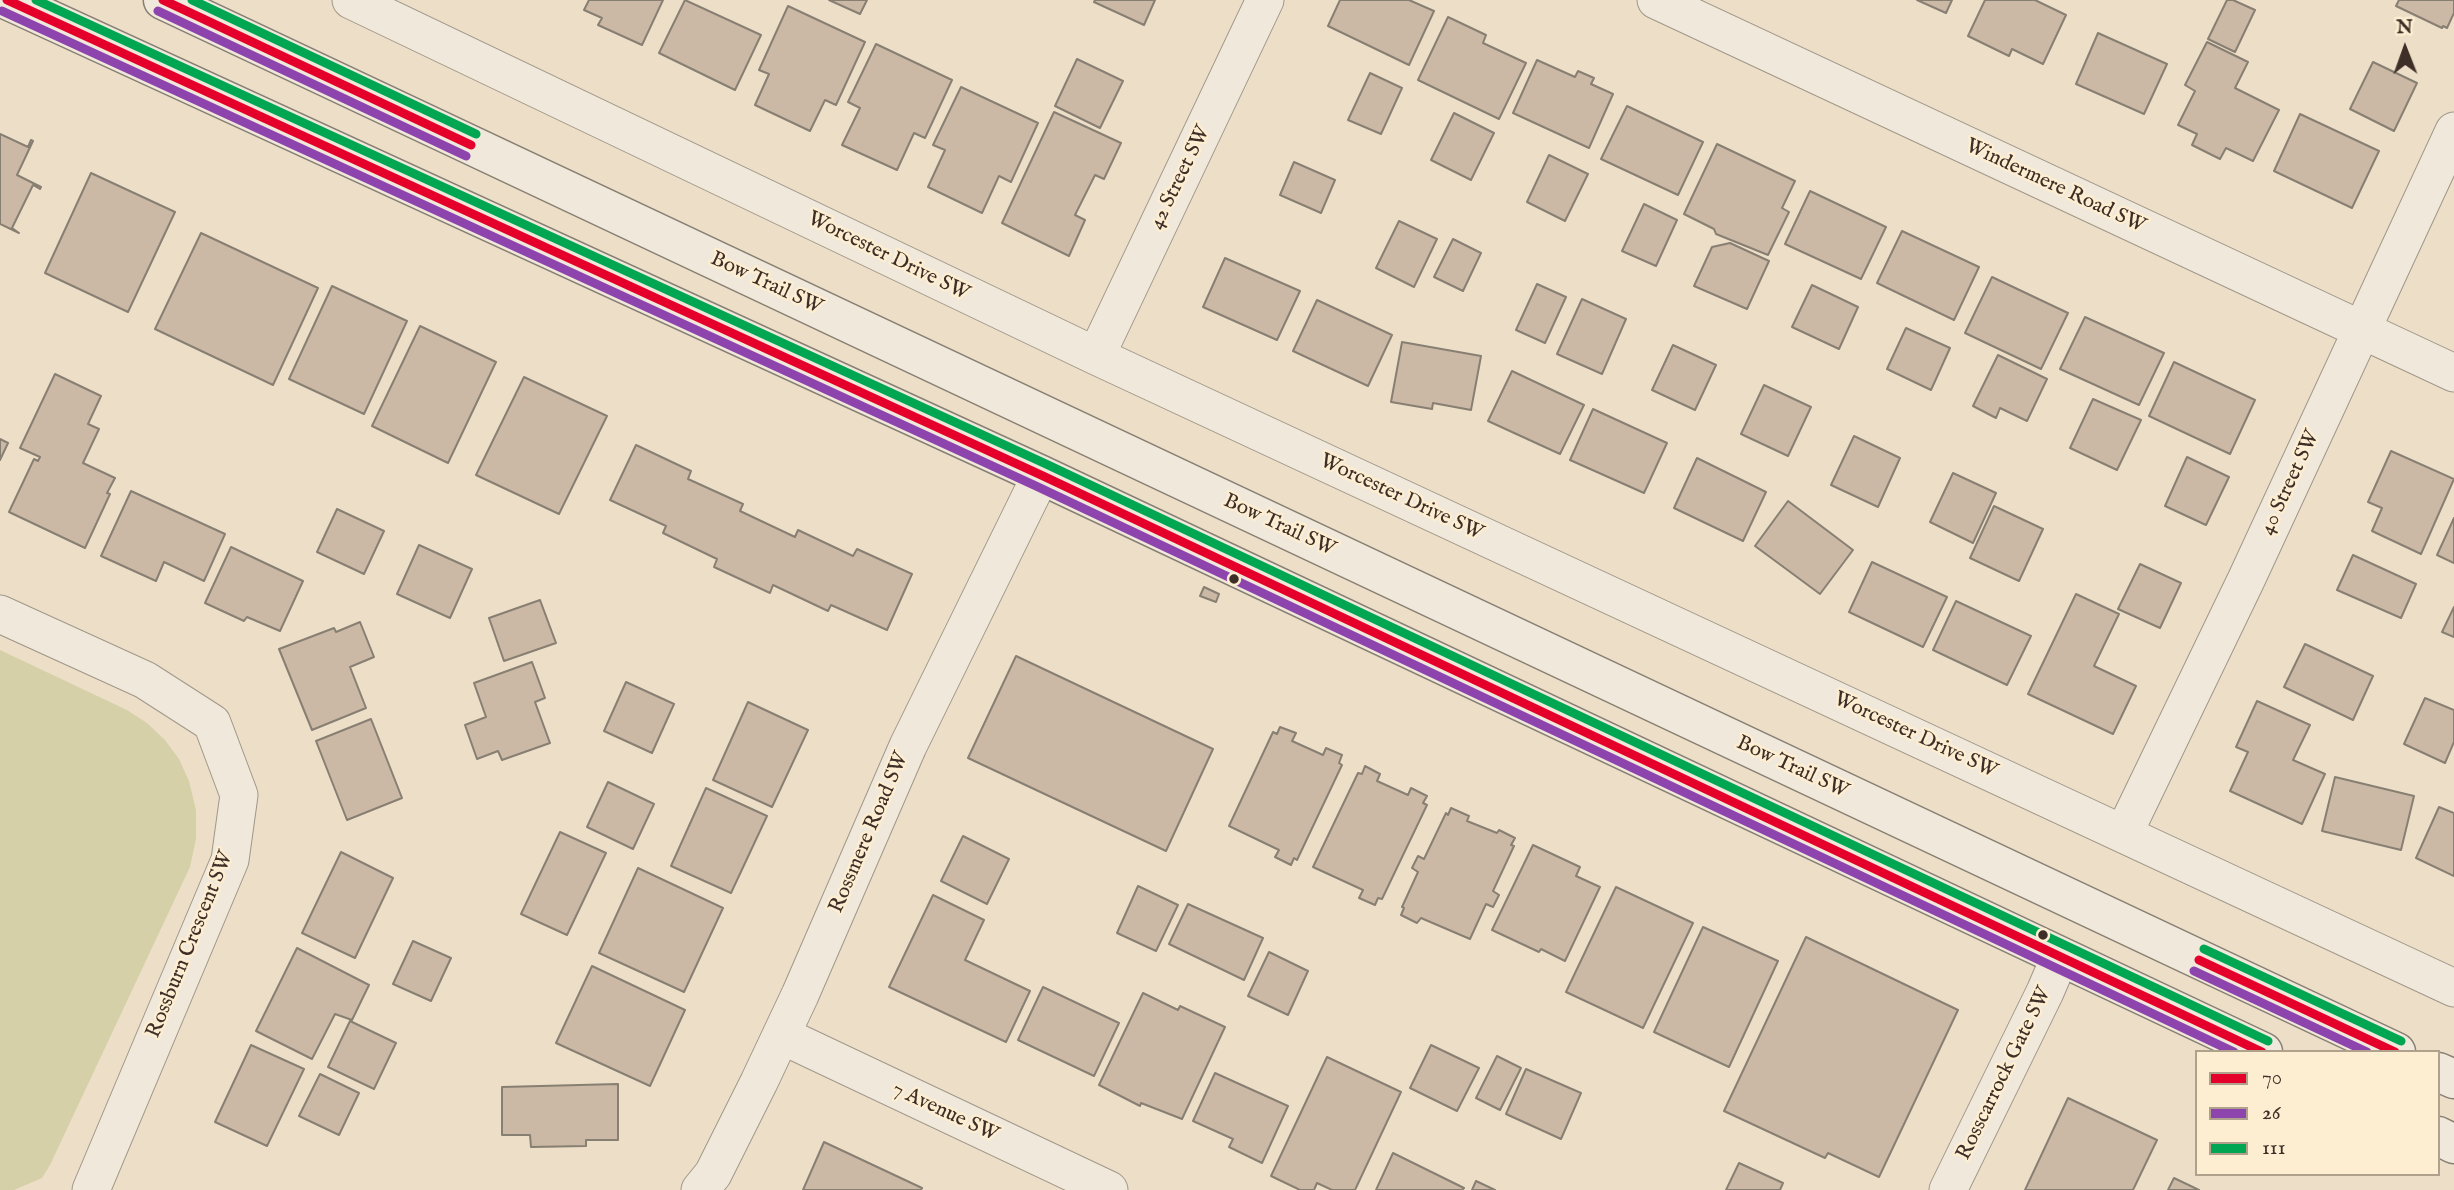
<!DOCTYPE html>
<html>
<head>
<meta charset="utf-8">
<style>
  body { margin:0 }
  #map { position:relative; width:2454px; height:1190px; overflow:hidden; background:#eddfc7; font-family:"IM FELL English",serif }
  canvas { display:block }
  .legend { position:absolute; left:2195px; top:1050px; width:245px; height:126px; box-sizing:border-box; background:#fdedd1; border:2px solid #b0a18d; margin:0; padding:9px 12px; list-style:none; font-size:21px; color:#3d2e27 }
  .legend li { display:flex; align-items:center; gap:14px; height:35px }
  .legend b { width:35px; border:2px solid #b0a18d }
  .north { position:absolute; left:2370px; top:14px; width:70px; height:70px; -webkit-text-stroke:5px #fdedd1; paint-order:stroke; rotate:359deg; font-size:19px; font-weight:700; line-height:28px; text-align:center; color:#3d2e27 }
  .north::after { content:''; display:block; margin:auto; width:24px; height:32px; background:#3d2e27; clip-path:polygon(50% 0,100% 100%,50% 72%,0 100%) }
</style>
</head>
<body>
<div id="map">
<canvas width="2454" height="1190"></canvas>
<ul class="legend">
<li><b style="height:9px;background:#e4002b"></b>70</li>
<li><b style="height:9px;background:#8e44ad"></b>26</li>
<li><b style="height:9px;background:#00a651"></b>111</li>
</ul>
<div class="north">N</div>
</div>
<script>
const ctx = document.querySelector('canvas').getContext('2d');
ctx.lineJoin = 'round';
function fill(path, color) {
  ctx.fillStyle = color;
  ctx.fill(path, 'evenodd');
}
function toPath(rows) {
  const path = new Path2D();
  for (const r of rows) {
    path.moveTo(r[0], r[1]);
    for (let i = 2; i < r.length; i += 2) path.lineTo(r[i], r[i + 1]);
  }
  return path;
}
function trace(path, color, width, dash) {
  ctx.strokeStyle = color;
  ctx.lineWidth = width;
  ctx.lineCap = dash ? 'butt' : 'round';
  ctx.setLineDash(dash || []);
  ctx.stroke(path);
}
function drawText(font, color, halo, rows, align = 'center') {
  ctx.font = font + ' "IM FELL English",serif';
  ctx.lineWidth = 5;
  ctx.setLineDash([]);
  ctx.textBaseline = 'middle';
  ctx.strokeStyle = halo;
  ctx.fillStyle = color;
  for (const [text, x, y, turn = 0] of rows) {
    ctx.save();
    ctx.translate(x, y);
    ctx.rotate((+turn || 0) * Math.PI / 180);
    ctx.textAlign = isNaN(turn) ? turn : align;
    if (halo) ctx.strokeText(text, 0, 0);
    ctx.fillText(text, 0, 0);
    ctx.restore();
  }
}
const green = toPath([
  [0,650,127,710,147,723,165,740,179,759,189,781,196,810,196,839,190,867,50,1165,42,1178,14,1190,0,1190]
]);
const building = toPath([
  [589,0,663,0,642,45,598,25,602,18,584,10,589,0],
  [685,0,761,35,735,90,659,53,685,0],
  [829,0,867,0,860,14,829,0],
  [1095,0,1155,0,1144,25,1094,2,1095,0],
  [1340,0,1409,0,1434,11,1409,65,1328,26,1340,0],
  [1917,0,1952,0,1946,13,1917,0],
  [1985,0,2035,0,2066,15,2043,64,2012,49,2009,56,1968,36,1985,0],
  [2227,0,2233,0,2255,10,2235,52,2208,39,2227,0],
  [2399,0,2454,0,2454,13,2447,28,2443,26,2442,28,2396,6,2399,0],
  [788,6,865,42,836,105,825,100,810,131,755,105,769,74,759,70,788,6],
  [1448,17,1486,35,1483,43,1526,63,1499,119,1418,80,1448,17],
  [2098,33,2167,64,2144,114,2076,84,2098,33],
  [2207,42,2248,62,2235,88,2279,110,2253,161,2226,148,2220,159,2192,145,2197,134,2178,125,2195,91,2185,85,2207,42],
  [876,44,952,80,925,138,914,133,897,170,842,145,860,108,848,102,876,44],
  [1077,59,1123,81,1100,128,1055,106,1077,59],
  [1537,60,1575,77,1578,71,1594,78,1591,84,1613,94,1589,148,1513,113,1537,60],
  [2373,62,2417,83,2394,131,2350,109,2373,62],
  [1370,73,1402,88,1381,134,1348,120,1370,73],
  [961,87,1038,123,1011,182,999,176,982,213,928,187,945,150,933,145,961,87],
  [1627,106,1703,142,1678,195,1601,159,1627,106],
  [1054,112,1121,143,1104,179,1095,175,1075,215,1085,220,1069,256,1002,223,1054,112],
  [1454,113,1494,133,1471,180,1431,160,1454,113],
  [2300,114,2379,151,2352,208,2274,171,2300,114],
  [0,134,28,147,31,140,33,141,17,175,41,187,40,189,33,185,12,228,19,233,0,224,0,134],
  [1717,144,1795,181,1782,208,1789,212,1768,255,1716,234,1714,229,1684,214,1717,144],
  [1549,155,1588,174,1565,221,1527,202,1549,155],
  [1294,162,1335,180,1321,213,1280,195,1294,162],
  [91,173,175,212,128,312,45,273,91,173],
  [1810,191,1886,227,1861,279,1785,244,1810,191],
  [1644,204,1677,220,1656,266,1622,251,1644,204],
  [1399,221,1437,239,1414,287,1376,268,1399,221],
  [1902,231,1979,267,1954,320,1877,283,1902,231],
  [201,233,318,288,273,385,155,329,201,233],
  [1453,239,1481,253,1463,291,1434,277,1453,239],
  [1730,243,1769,261,1747,309,1694,286,1712,247,1730,243],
  [1225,258,1300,291,1277,340,1203,307,1225,258],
  [1992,277,2068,313,2041,369,1965,333,1992,277],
  [1537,284,1566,297,1545,343,1516,330,1537,284],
  [1812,285,1858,307,1839,349,1792,327,1812,285],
  [332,286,407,321,364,414,289,379,332,286],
  [1582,299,1626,319,1602,374,1557,354,1582,299],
  [1317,300,1392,335,1368,386,1293,351,1317,300],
  [2085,317,2164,353,2139,405,2060,369,2085,317],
  [420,326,496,362,448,463,372,426,420,326],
  [1906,328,1950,348,1931,390,1887,369,1906,328],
  [1402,342,1481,356,1471,410,1433,403,1432,409,1391,402,1402,342],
  [1673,345,1716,365,1695,410,1652,390,1673,345],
  [1998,355,2047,379,2027,421,2000,408,1996,418,1973,406,1998,355],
  [2174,362,2255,400,2230,454,2149,416,2174,362],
  [1512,371,1584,405,1560,454,1488,421,1512,371],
  [55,374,101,396,88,424,99,429,83,463,115,478,107,493,110,494,85,548,9,512,34,459,38,461,40,457,20,448,55,374],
  [524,377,607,416,559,514,476,475,524,377],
  [1764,385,1811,407,1788,456,1741,434,1764,385],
  [2093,399,2141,420,2117,470,2070,448,2093,399],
  [1593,409,1667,443,1644,493,1570,460,1593,409],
  [1854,436,1900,458,1878,507,1831,485,1854,436],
  [0,439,8,443,0,460,0,439],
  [636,445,691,471,688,479,743,504,740,511,795,537,798,530,853,556,857,549,912,574,887,630,831,605,828,611,773,585,770,593,714,567,717,559,663,533,666,526,610,500,636,445],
  [2391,451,2454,479,2421,554,2372,531,2382,508,2368,502,2391,451],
  [2187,457,2229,477,2206,525,2165,506,2187,457],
  [1697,458,1766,492,1743,541,1674,508,1697,458],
  [1953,473,1996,493,1973,543,1930,522,1953,473],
  [131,491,225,534,204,581,164,562,156,581,101,556,131,491],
  [1788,501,1853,550,1820,594,1755,546,1788,501],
  [1994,506,2043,529,2019,581,1970,558,1994,506],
  [337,509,384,531,364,574,317,552,337,509],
  [2454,518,2454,563,2437,555,2454,518],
  [419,545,472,569,450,618,397,594,419,545],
  [231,547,303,581,280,631,247,617,244,621,205,603,231,547],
  [2353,555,2416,584,2401,618,2337,590,2353,555],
  [1872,562,1947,597,1923,647,1849,612,1872,562],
  [2140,564,2181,583,2160,628,2118,609,2140,564],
  [1204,587,1219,594,1216,602,1200,596,1204,587],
  [2076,594,2119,614,2094,666,2136,686,2113,734,2028,694,2076,594],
  [540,600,556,643,504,661,489,618,540,600],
  [1956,601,2031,636,2007,685,1933,650,1956,601],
  [2454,607,2454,637,2442,632,2454,607],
  [360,622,374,657,350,667,366,708,312,730,279,649,334,628,336,632,360,622],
  [2305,644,2373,676,2353,720,2284,687,2305,644],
  [1016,656,1213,749,1166,851,968,758,1016,656],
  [532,662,545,698,535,702,550,743,502,760,498,751,477,759,465,725,486,717,474,683,532,662],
  [626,682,674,704,652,753,604,731,626,682],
  [2425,698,2454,710,2454,742,2445,763,2404,744,2425,698],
  [2257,701,2310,725,2293,760,2325,774,2302,824,2230,791,2248,752,2236,747,2257,701],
  [748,702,808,730,772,807,713,780,748,702],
  [371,719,402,798,347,820,316,741,371,719],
  [1280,727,1296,733,1292,741,1323,755,1326,748,1342,755,1339,763,1342,765,1297,860,1294,858,1291,865,1275,857,1279,850,1229,826,1273,732,1277,734,1280,727],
  [1365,766,1380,774,1377,781,1408,795,1411,788,1427,796,1423,803,1427,805,1382,899,1378,898,1375,905,1359,898,1363,890,1313,867,1358,773,1362,774,1365,766],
  [2335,777,2414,796,2401,850,2322,831,2335,777],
  [608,782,654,804,633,849,587,827,608,782],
  [706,788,767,816,731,893,671,866,706,788],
  [2439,807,2454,813,2454,876,2416,858,2439,807],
  [1451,808,1469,816,1467,821,1497,833,1499,830,1515,838,1511,845,1514,846,1493,891,1499,895,1493,907,1486,904,1470,939,1421,918,1417,923,1401,915,1404,908,1402,907,1418,872,1412,868,1418,856,1424,859,1446,813,1448,815,1451,808],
  [560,832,606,853,567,935,521,914,560,832],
  [963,836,1009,859,987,904,941,881,963,836],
  [1533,845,1580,867,1576,876,1600,887,1565,961,1541,949,1539,952,1492,930,1533,845],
  [341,852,393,878,355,958,302,933,341,852],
  [638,868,723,908,684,992,599,953,638,868],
  [1138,886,1178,905,1156,951,1117,933,1138,886],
  [1616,887,1693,923,1643,1028,1566,992,1616,887],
  [933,895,984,920,965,960,1030,991,1006,1042,889,987,933,895],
  [1188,904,1263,938,1244,980,1169,944,1188,904],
  [1703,927,1778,961,1729,1067,1654,1032,1703,927],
  [1806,937,1958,1010,1879,1177,1828,1153,1825,1158,1724,1111,1806,937],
  [413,941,451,958,431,1001,393,984,413,941],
  [297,948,369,985,352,1020,335,1014,312,1059,256,1031,297,948],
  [1269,952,1308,971,1288,1015,1248,996,1269,952],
  [592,966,685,1010,650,1086,556,1043,592,966],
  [1043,987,1119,1023,1094,1076,1018,1040,1043,987],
  [1143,993,1178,1010,1180,1006,1225,1027,1182,1119,1141,1103,1140,1106,1099,1085,1143,993],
  [350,1021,396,1043,374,1089,328,1067,350,1021],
  [251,1045,304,1069,267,1146,215,1122,251,1045],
  [1431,1045,1479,1068,1457,1111,1410,1088,1431,1045],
  [1497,1056,1521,1068,1500,1110,1476,1098,1497,1056],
  [1327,1057,1401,1092,1355,1190,1332,1190,1317,1183,1314,1190,1300,1190,1271,1176,1327,1057],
  [1526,1069,1581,1093,1561,1139,1506,1114,1526,1069],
  [1215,1073,1288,1106,1262,1163,1229,1147,1233,1139,1193,1121,1215,1073],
  [320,1074,359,1093,339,1135,299,1116,320,1074],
  [618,1084,618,1140,586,1140,586,1146,531,1147,530,1135,502,1135,502,1087,618,1084],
  [2068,1098,2157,1140,2133,1190,2025,1190,2068,1098],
  [824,1142,922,1188,921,1190,803,1190,824,1142],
  [1393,1153,1464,1188,1462,1190,1376,1190,1393,1153],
  [1739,1163,1783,1183,1780,1190,1726,1190,1739,1163],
  [2174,1178,2199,1190,2168,1190,2174,1178],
  [1476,1181,1495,1190,1472,1190,1476,1181]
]);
const minor = toPath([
  [351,0,1096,356,2454,988],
  [1656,0,2454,373],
  [1096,356,1265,0],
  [0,614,145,680,212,723,239,795,230,860,91,1190],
  [2124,833,2246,580,2454,131],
  [781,1035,1109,1190],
  [700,1190,713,1174,759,1082,800,995,908,746,1041,475],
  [1948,1190,2045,992,2060,957]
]);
const secondary = toPath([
  [7,0,1041,475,2263,1052],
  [163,0,2396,1052],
  [2438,1072,2454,1079],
  [2438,1136,2454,1144]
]);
const bus1 = toPath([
  [7,0,1041,475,2262,1052],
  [163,0,471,145],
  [2199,960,2395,1052]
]);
const bus2 = toPath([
  [2,11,1036,486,2234,1052],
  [158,11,466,156],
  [2194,971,2367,1052]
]);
const bus3 = toPath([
  [36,0,1046,464,2268,1041],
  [192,0,476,134],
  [2204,949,2401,1041]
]);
const markers = [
  [1234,579,6,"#3d2e27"],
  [2043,935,6,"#3d2e27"]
];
const streetNames = [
  ["42 Street SW",1181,178,-64],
  ["Windermere Road SW",2055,187,25],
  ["Worcester Drive SW",888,257,26],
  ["Bow Trail SW",766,284,25],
  ["40 Street SW",2291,483,-65],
  ["Worcester Drive SW",1401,498,25],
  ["Bow Trail SW",1279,526,25],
  ["Worcester Drive SW",1915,736,25],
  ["Bow Trail SW",1792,768,25],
  ["Rossmere Road SW",870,833,-67],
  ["Rossburn Crescent SW",191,945,-68],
  ["Rosscarrock Gate SW",2005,1074,-64],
  ["7 Avenue SW",945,1113,25]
];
fill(green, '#d5d0a8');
fill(building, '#cbb8a5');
trace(building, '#887f73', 2);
trace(minor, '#a19789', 39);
trace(secondary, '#887f73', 41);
trace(minor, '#efe8db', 37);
trace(secondary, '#efe8db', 38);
trace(bus1, '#e4002b', 9);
trace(bus2, '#8e44ad', 9);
trace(bus3, '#00a651', 9);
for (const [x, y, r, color] of markers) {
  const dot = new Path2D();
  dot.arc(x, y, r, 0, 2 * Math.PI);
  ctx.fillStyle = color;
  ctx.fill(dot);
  trace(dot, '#fdedd1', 2.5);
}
drawText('21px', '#3d2e27', '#fdedd1', streetNames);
</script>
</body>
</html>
